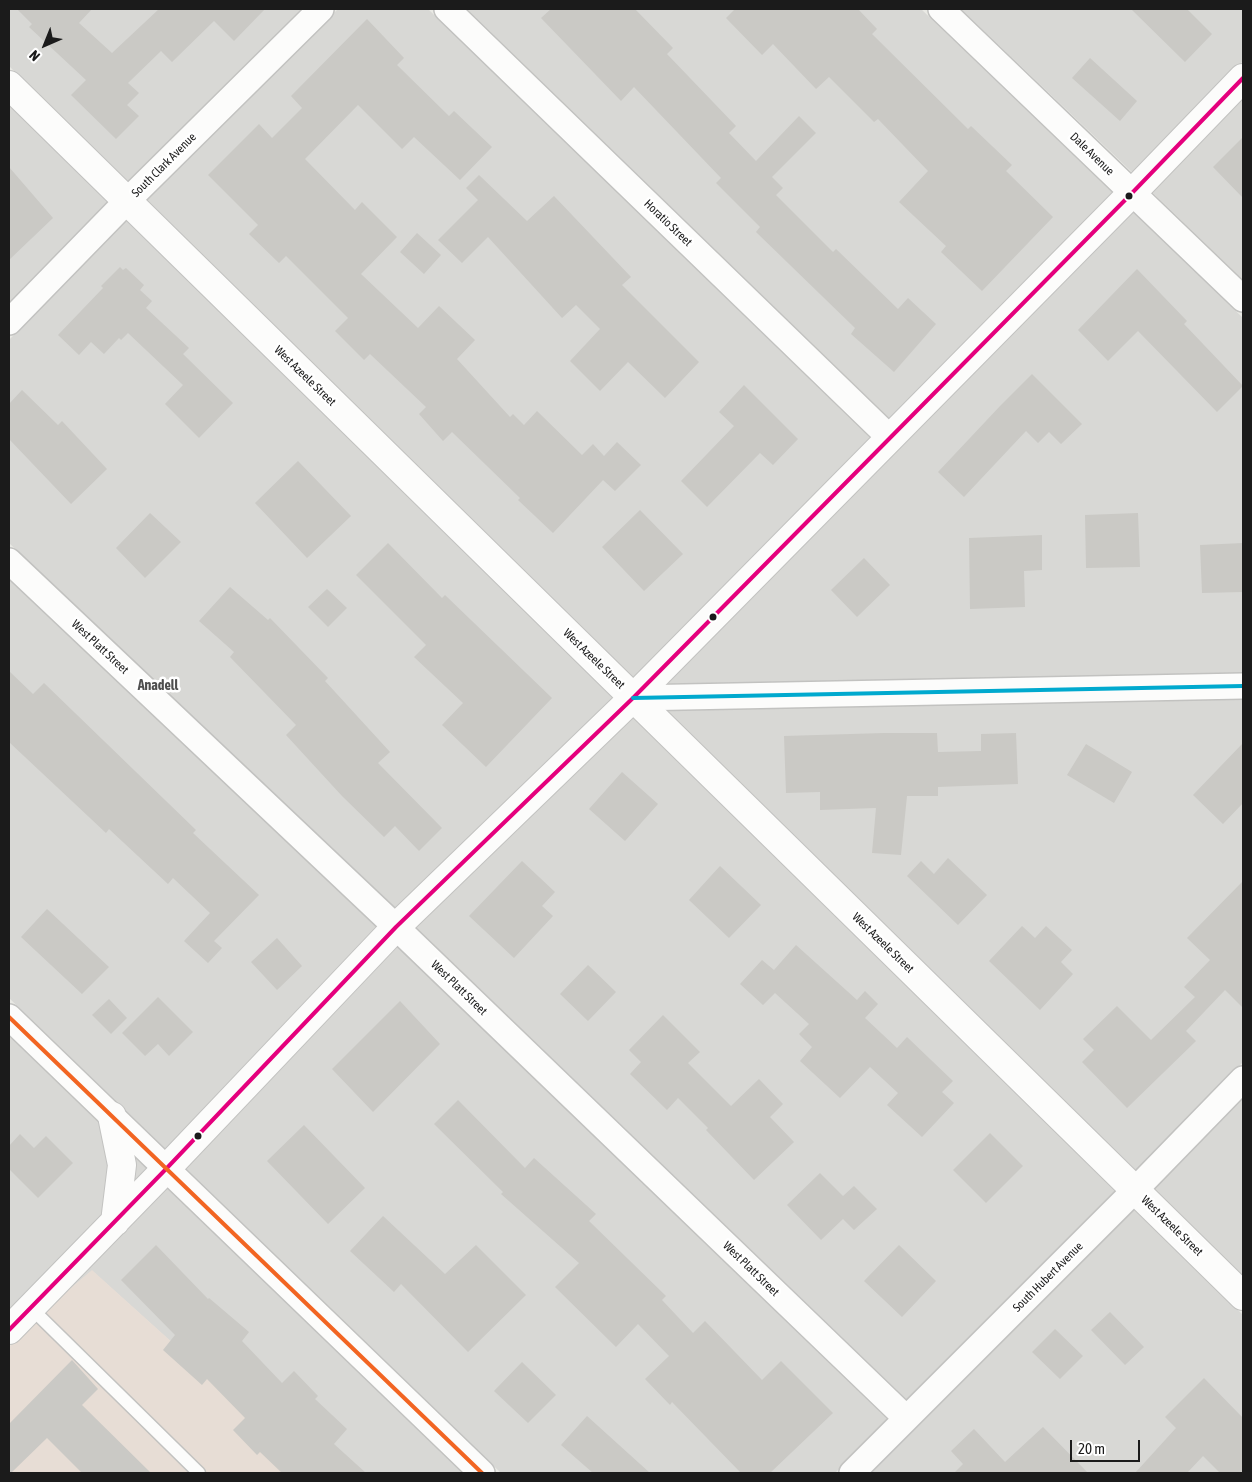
<!DOCTYPE html>
<html>
<head>
<meta charset="utf-8">
<style>
  body { margin:0 }
  #map { position:relative; width:1252px; height:1482px; overflow:hidden; background:#e9e9e4; font-family:"Asap Condensed",sans-serif }
  canvas { display:block }
  .frame { position:absolute; inset:0; border:10px solid #1b1b1b; pointer-events:none }
  .north { position:absolute; left:20px; top:20px; width:50px; height:50px; -webkit-text-stroke:4px #fff; paint-order:stroke; rotate:224deg; font-size:14px; font-weight:700; line-height:20px; text-align:center; color:#1b1b1b }
  .north::after { content:''; display:block; margin:auto; width:18px; height:22px; background:#1b1b1b; clip-path:polygon(50% 0,100% 100%,50% 72%,0 100%) }
  .scale { position:absolute; left:1070px; top:1440px; width:70px; height:22px; box-sizing:border-box; border:2px solid #1b1b1b; border-top:0; padding-left:6px; font-size:15px; line-height:18px; white-space:nowrap; color:#1b1b1b; -webkit-text-stroke:4px #fff; paint-order:stroke }
</style>
</head>
<body>
<div id="map">
<canvas width="1252" height="1482"></canvas>
<div class="frame"></div>
<div class="north">N</div>
<div class="scale">20 m</div>
</div>
<script>
const ctx = document.querySelector('canvas').getContext('2d');
ctx.lineJoin = 'round';
function fill(path, color) {
  ctx.fillStyle = color;
  ctx.fill(path, 'evenodd');
}
function toPath(rows) {
  const path = new Path2D();
  for (const r of rows) {
    path.moveTo(r[0], r[1]);
    for (let i = 2; i < r.length; i += 2) path.lineTo(r[i], r[i + 1]);
  }
  return path;
}
function trace(path, color, width, dash) {
  ctx.strokeStyle = color;
  ctx.lineWidth = width;
  ctx.lineCap = dash ? 'butt' : 'round';
  ctx.setLineDash(dash || []);
  ctx.stroke(path);
}
function drawText(font, color, halo, rows, align = 'center') {
  ctx.font = font + ' "Asap Condensed",sans-serif';
  ctx.lineWidth = 5;
  ctx.setLineDash([]);
  ctx.textBaseline = 'middle';
  ctx.strokeStyle = halo;
  ctx.fillStyle = color;
  for (const [text, x, y, turn = 0] of rows) {
    ctx.save();
    ctx.translate(x, y);
    ctx.rotate((+turn || 0) * Math.PI / 180);
    ctx.textAlign = isNaN(turn) ? turn : align;
    if (halo) ctx.strokeText(text, 0, 0);
    ctx.fillText(text, 0, 0);
    ctx.restore();
  }
}
const residential = toPath([
  [9,9,304,9,128,184,9,66],
  [338,9,428,9,871,439,634,680,145,201],
  [467,9,921,9,1114,194,890,419],
  [961,9,1243,9,1243,61,1134,174],
  [1243,96,1243,280,1151,191],
  [9,104,109,203,9,305],
  [1132,210,1243,318,1243,673,663,684],
  [126,220,615,699,397,909,9,543,9,340],
  [9,580,378,929,167,1151,9,998],
  [1243,699,1243,1062,1136,1172,665,710],
  [632,716,1117,1191,907,1400,415,926],
  [396,945,888,1420,835,1473,501,1473,184,1168],
  [9,1036,148,1170,9,1313],
  [1243,1097,1243,1277,1153,1189],
  [166,1187,462,1473,317,1473,92,1271,46,1309],
  [1134,1208,1243,1315,1243,1473,869,1473]
]);
const commercial = toPath([
  [92,1270,317,1473,9,1473,9,1347,47,1308]
]);
const building = toPath([
  [17,9,92,9,79,23,112,53,159,9,265,9,234,41,214,21,172,62,161,51,128,83,139,93,127,105,139,116,116,139,71,95,86,80,29,27,32,24],
  [551,9,635,9,673,48,667,54,736,126,729,133,756,161,799,116,816,133,772,177,783,188,776,195,833,252,836,249,898,309,908,298,936,324,894,372,851,334,855,328,756,232,760,227,716,183,721,178,634,87,621,101,541,18],
  [735,9,858,9,877,29,872,34,968,129,971,126,1012,165,1006,171,1053,217,982,291,941,252,946,246,899,202,928,171,878,119,874,122,829,77,816,89,773,44,762,55,726,18],
  [1131,9,1187,9,1212,34,1185,62],
  [367,19,404,58,397,65,449,116,454,111,492,147,460,180,414,137,402,149,358,105,305,159,355,210,362,202,397,237,361,274,418,328,439,306,475,340,457,359,510,417,513,414,524,425,537,411,582,455,593,444,604,456,617,442,641,465,615,491,603,480,553,533,518,500,520,498,452,432,443,441,419,414,426,407,370,354,364,360,335,331,348,318,286,256,279,263,249,234,258,225,208,175,259,124,272,138,302,108,291,96],
  [1090,58,1137,101,1120,121,1072,78],
  [1243,137,1243,198,1213,167],
  [9,167,53,218,9,260],
  [479,175,527,221,554,196,631,277,622,285,699,362,665,398,628,362,600,391,570,361,600,329,576,305,562,318,488,237,462,263,438,240,478,200,466,188],
  [417,233,441,255,424,274,400,252],
  [120,267,123,270,126,268,144,285,140,290,152,301,146,308,189,348,183,354,233,403,199,438,165,404,183,385,128,333,121,340,119,338,104,354,91,342,79,355,58,335,103,288,101,286],
  [1137,269,1187,321,1184,324,1243,386,1217,412,1138,331,1108,361,1078,330],
  [1032,374,1082,424,1061,444,1049,432,1038,443,1026,431,964,497,938,472,1001,405],
  [744,385,798,439,773,465,760,453,707,507,681,481,734,426,719,412],
  [22,390,58,425,62,421,107,469,71,504,9,439,9,404],
  [298,461,351,516,307,558,255,503],
  [640,510,683,554,644,591,602,547],
  [150,513,181,542,145,578,116,548],
  [1138,513,1140,567,1086,568,1085,515],
  [1042,535,1042,570,1024,571,1025,607,970,609,969,538],
  [388,543,442,598,445,595,552,698,486,767,442,725,463,703,414,657,426,645,356,575],
  [1243,543,1243,592,1202,593,1200,545],
  [864,558,890,585,857,617,831,590],
  [230,587,268,620,270,618,328,678,325,681,390,752,378,763,442,828,419,851,395,826,384,837,342,796,286,735,296,725,230,657,234,652,199,621],
  [327,589,347,608,328,627,308,607],
  [9,671,33,694,44,683,196,830,193,833,259,895,214,941,222,948,208,963,184,941,210,913,173,878,168,884,109,829,106,833,9,742],
  [884,733,937,733,938,752,981,751,981,734,1016,733,1018,784,938,787,938,796,907,796,901,855,872,853,876,808,820,810,820,792,786,793,784,736],
  [1243,743,1243,803,1223,824,1193,795],
  [1086,744,1132,772,1114,803,1067,775],
  [622,772,658,804,625,841,589,809],
  [948,858,987,895,958,925,907,876,921,861,934,874],
  [522,861,555,892,542,906,553,916,514,958,469,916],
  [720,866,761,905,729,938,689,900],
  [1243,881,1243,1008,1225,990,1186,1031,1196,1041,1127,1108,1082,1062,1094,1050,1083,1039,1117,1006,1151,1040,1195,997,1184,987,1210,960,1187,938],
  [47,909,109,967,82,994,21,937],
  [1022,926,1035,938,1046,926,1072,950,1061,962,1073,974,1040,1010,989,961],
  [277,938,302,966,277,990,251,962],
  [796,945,857,1000,865,991,878,1004,865,1018,897,1048,907,1037,953,1081,942,1092,954,1103,922,1137,887,1105,898,1093,870,1067,840,1098,800,1061,812,1047,799,1034,809,1024,775,993,763,1005,740,984,762,960,774,970],
  [588,965,616,992,588,1021,560,994],
  [158,997,193,1032,169,1056,158,1044,145,1056,122,1033],
  [109,999,127,1018,111,1034,92,1015],
  [400,1001,440,1044,373,1112,332,1069],
  [663,1015,700,1052,688,1063,731,1106,759,1079,783,1104,770,1117,794,1142,754,1180,706,1130,708,1128,678,1098,667,1110,630,1074,641,1062,629,1050],
  [458,1100,525,1168,534,1158,596,1214,589,1221,666,1296,662,1300,693,1333,705,1321,762,1380,781,1361,833,1413,770,1473,741,1473,672,1402,670,1405,645,1379,669,1356,638,1324,616,1347,555,1287,579,1263,501,1194,503,1192,434,1124],
  [304,1125,365,1188,328,1224,267,1161],
  [990,1133,1023,1166,986,1203,953,1170],
  [20,1134,34,1148,46,1136,73,1163,38,1198,9,1169,9,1146],
  [820,1173,843,1196,854,1186,877,1209,854,1230,843,1219,821,1240,787,1205],
  [383,1216,445,1274,476,1245,526,1295,468,1352,401,1284,394,1292,350,1251],
  [156,1245,208,1299,209,1298,249,1332,242,1341,282,1383,294,1371,318,1396,315,1399,347,1429,334,1444,366,1473,282,1473,260,1452,257,1455,233,1430,245,1418,207,1379,202,1385,163,1350,175,1335,121,1280],
  [899,1245,936,1281,902,1317,864,1281],
  [1110,1312,1144,1347,1125,1365,1091,1330],
  [1055,1329,1083,1356,1060,1379,1032,1352],
  [72,1360,98,1389,82,1405,151,1473,82,1473,47,1438,11,1473,9,1473,9,1424],
  [522,1362,556,1395,528,1423,494,1391],
  [1204,1378,1243,1418,1243,1473,1220,1473,1203,1456,1187,1473,1135,1473,1176,1428,1165,1417],
  [587,1416,650,1473,593,1473,561,1445],
  [1043,1427,1088,1473,954,1473,963,1464,951,1451,974,1429,1005,1462]
]);
const service = toPath([
  [31,1308,199,1473]
]);
const minor = toPath([
  [447,9,889,437],
  [941,9,1243,299],
  [9,322,127,201,321,9],
  [9,561,396,927,906,1418],
  [633,698,1243,686],
  [9,1017,482,1473],
  [852,1473,1135,1190,1243,1079]
]);
const tertiary = toPath([
  [9,85,1243,1296],
  [112,1116,122,1165,115,1222],
  [9,1330,166,1169,396,927,633,698,1133,192,1243,78]
]);
const bus1 = toPath([
  [9,1330,166,1169,396,927,633,698,1133,192,1243,78]
]);
const bus2 = toPath([
  [633,698,1243,686]
]);
const bus3 = toPath([
  [9,1017,482,1473]
]);
const markers = [
  [1129,196,4.5,"#1b1b1b"],
  [713,617,4.5,"#1b1b1b"],
  [198,1136,4.5,"#1b1b1b"]
];
const streetNames = [
  ["Dale Avenue",1092,154,44],
  ["South Clark Avenue",164,165,-45],
  ["Horatio Street",668,223,44],
  ["West Azeele Street",305,376,44],
  ["West Platt Street",100,647,43],
  ["West Azeele Street",594,659,44],
  ["West Azeele Street",883,943,44],
  ["West Platt Street",459,988,44],
  ["West Azeele Street",1172,1226,44],
  ["West Platt Street",751,1269,44],
  ["South Hubert Avenue",1048,1277,-45]
];
const neighbourhoodNames = [
  ["Anadell",158,686]
];
fill(residential, '#d8d8d5');
fill(commercial, '#e7ddd5');
fill(building, '#cac9c5');
trace(service, '#c2c2c0', 15);
trace(minor, '#c2c2c0', 28);
trace(tertiary, '#c2c2c0', 30);
trace(service, '#fcfcfb', 12);
trace(minor, '#fcfcfb', 25);
trace(tertiary, '#fcfcfb', 28);
trace(bus1, '#e5007d', 4);
trace(bus2, '#00a9ce', 4);
trace(bus3, '#f26522', 4);
for (const [x, y, r, color] of markers) {
  const dot = new Path2D();
  dot.arc(x, y, r, 0, 2 * Math.PI);
  ctx.fillStyle = color;
  ctx.fill(dot);
  trace(dot, '#fff', 2);
}
drawText('12px', '#1b1b1b', '#fff', streetNames);
drawText('bold 14px', '#4e4e4e', '#fff', neighbourhoodNames);
</script>
</body>
</html>
